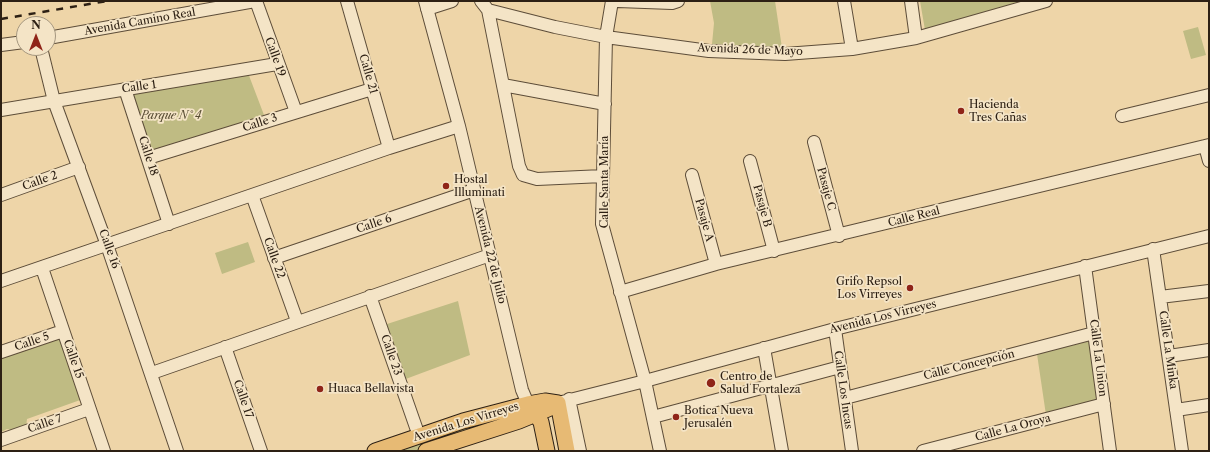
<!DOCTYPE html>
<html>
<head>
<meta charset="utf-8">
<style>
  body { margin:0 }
  #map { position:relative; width:1210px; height:452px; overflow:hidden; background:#eed5a8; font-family:"Libre Caslon Text",serif }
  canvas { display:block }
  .frame { position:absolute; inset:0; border:2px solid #2d2014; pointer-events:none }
  .north { position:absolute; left:16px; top:16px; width:40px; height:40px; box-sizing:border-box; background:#f4e4c6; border:1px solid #a4967f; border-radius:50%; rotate:0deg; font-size:11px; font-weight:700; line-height:16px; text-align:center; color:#2d2014 }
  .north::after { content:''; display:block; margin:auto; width:14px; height:18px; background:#8f2418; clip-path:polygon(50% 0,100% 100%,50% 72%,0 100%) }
</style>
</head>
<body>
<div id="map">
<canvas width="1210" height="452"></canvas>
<div class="frame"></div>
<div class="north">N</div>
</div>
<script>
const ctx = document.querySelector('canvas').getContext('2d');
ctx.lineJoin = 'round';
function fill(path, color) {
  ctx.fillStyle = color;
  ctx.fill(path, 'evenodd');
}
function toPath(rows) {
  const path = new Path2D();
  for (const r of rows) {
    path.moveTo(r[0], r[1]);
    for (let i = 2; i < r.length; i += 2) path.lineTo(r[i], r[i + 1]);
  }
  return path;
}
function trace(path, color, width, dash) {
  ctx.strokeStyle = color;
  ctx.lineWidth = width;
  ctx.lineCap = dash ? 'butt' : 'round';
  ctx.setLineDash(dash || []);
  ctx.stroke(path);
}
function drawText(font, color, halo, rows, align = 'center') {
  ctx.font = font + ' "Libre Caslon Text",serif';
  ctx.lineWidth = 3.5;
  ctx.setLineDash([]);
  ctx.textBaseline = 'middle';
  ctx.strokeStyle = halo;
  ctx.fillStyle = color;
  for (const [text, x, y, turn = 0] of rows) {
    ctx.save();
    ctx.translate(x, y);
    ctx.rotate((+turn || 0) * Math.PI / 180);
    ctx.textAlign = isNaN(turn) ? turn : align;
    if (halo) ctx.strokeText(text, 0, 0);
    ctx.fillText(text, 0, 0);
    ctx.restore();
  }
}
const green = toPath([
  [710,1,775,1,782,48,712,44,714,23],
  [920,1,1033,1,925,30],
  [1198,27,1206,55,1191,59,1183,31],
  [248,73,264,115,153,152,131,92],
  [248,242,255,262,222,274,215,253],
  [458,301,470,355,403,380,384,325],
  [60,335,83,399,27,419,26,427,16,431,7,429,1,432,1,356],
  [1086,342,1090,342,1098,402,1046,415,1037,354],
  [502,413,505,421,416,451,393,451]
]);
const minor = toPath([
  [256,1,296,112],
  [347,1,389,148],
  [425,1,459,126,522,390,528,404],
  [481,1,488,10,555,27,606,37,709,51,785,54,852,49,916,38,1046,1],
  [612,1,606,37,602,224,645,381,660,451],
  [618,1,672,3,678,1],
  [844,1,852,49],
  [911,1,916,38],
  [427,9,452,1],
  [488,10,519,166,523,175,537,179,603,176],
  [48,38,255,1],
  [1,45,24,42],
  [41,48,54,101,107,245,177,451],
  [503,85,605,104],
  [125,89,169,224],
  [1,110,277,64],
  [1122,116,1209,95],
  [814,142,839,236],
  [1205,146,1209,161],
  [148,158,372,89],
  [750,161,774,251],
  [692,175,716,264],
  [1,195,79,167],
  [252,195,297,321],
  [1153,249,1182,451],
  [274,258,474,190],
  [1085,266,1110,451],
  [42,268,104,451],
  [1,281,389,148,459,126],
  [620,292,716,264,1209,145],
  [370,296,419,436],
  [1160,297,1209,291],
  [835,329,852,451],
  [225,347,261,451],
  [764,348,782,451],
  [1,352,63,331],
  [1169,356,1209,350],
  [152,373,490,255],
  [845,398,1094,333],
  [569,399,580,451],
  [558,403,645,381,835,329,1209,236],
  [1176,410,1209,405],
  [653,417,840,367],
  [1,440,89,409],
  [923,451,1104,404]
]);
const major = toPath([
  [558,403,567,451],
  [530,406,541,422,547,451],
  [375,451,463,421,528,404,545,401,558,403],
  [426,451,519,421,548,409,558,403]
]);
const rail = toPath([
  [1,19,107,1]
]);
const markers = [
  [961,111,4,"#8f2418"],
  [446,186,4,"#8f2418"],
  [910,288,4,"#8f2418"],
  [711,383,5,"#8f2418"],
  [320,389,4,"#8f2418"],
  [676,417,4,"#8f2418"]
];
const streetNames = [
  ["Avenida Camino Real",140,22,-10],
  ["Avenida 26 de Mayo",750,50,2],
  ["Calle 19",275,57,70],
  ["Calle 21",368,74,74],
  ["Calle 1",139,87,-8],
  ["Calle 3",260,123,-18],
  ["Calle 18",148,156,72],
  ["Calle 2",40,181,-20],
  ["Calle Santa María",605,182,-90],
  ["Pasaje C",826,189,75],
  ["Pasaje B",762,206,75],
  ["Calle Real",914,217,-14],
  ["Pasaje A",704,220,75],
  ["Calle 6",374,224,-19],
  ["Calle 16",109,249,70],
  ["Avenida 22 de Julio",490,255,76],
  ["Calle 22",274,258,70],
  ["Avenida Los Virreyes",883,317,-14],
  ["Calle 5",32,342,-19],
  ["Calle La Minka",1168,350,82],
  ["Calle 23",391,355,71],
  ["Calle La Union",1098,358,83],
  ["Calle 15",73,359,71],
  ["Calle Concepción",969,365,-14],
  ["Calle Los Incas",843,390,82],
  ["Calle 17",243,399,71],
  ["Avenida Los Virreyes",466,422,-17],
  ["Calle 7",45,424,-19],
  ["Calle La Oroya",1013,428,-15]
];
const poiNames = [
  ["Hacienda",969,105],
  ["Tres Cañas",969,118],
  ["Hostal",454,180],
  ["Illuminati",454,193],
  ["Grifo Repsol",902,282,"right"],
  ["Los Virreyes",902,295,"right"],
  ["Centro de",720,377],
  ["Salud Fortaleza",720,390],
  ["Huaca Bellavista",328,389],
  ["Botica Nueva",684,411],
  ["Jerusalén",684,424]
];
const parkNames = [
  ["Parque N° 4",171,116]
];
fill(green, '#bfbb83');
trace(minor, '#5d4d39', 14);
trace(major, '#2d2014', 17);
trace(minor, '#f4e4c6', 12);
trace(major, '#e7ba74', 15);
trace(rail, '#2d2014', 2.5, [7, 7]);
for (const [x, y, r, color] of markers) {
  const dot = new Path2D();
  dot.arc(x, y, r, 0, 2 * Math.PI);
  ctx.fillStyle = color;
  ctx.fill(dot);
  trace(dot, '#f4e4c6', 1.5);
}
drawText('11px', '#2d2014', '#f4e4c6', streetNames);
drawText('11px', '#2d2014', '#f4e4c6', poiNames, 'left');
drawText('italic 11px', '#594e35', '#f4e4c6', parkNames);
</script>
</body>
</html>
